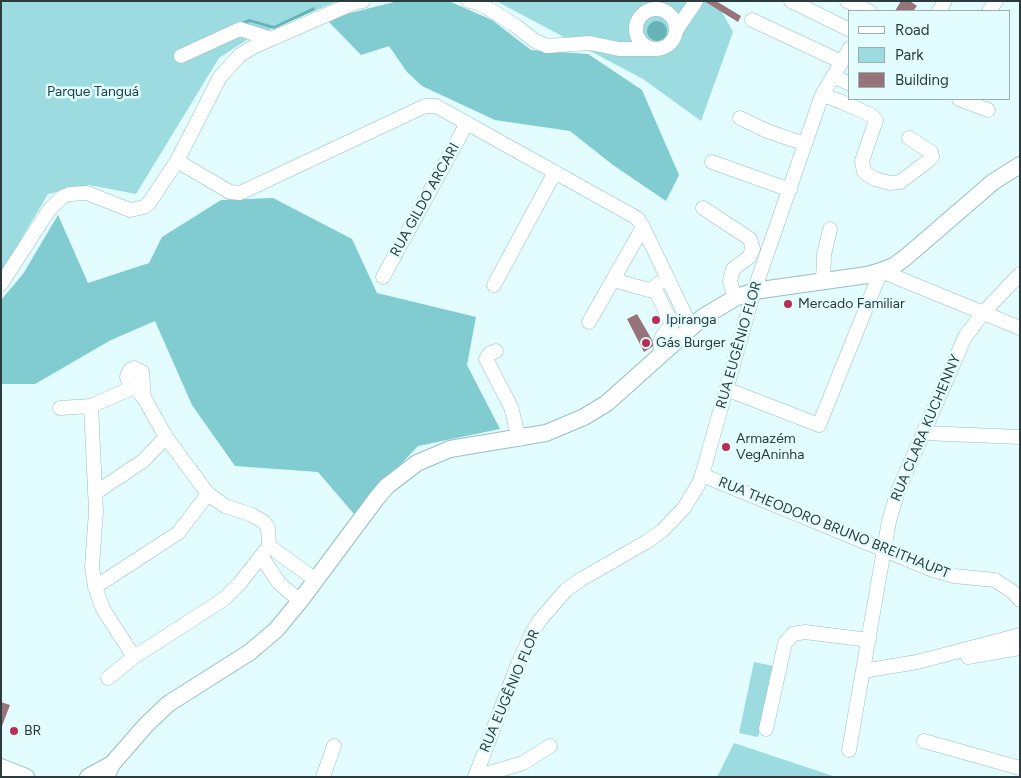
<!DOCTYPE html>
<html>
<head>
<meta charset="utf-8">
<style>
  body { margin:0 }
  #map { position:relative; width:1021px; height:778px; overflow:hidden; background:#e3fcfd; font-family:Figtree,sans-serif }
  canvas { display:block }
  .frame { position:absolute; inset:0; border:2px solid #2c3c3e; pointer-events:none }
  .legend { position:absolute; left:848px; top:10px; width:162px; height:90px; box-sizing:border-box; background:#e3fcfd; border:1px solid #9aafb1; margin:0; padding:6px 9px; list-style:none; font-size:15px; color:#2c3c3e }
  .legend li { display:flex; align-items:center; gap:10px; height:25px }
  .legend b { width:25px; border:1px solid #9aafb1 }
</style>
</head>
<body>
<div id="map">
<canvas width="1021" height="778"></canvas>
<div class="frame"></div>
<ul class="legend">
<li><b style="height:6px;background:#fff"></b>Road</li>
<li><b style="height:14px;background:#9cdce0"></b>Park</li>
<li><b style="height:14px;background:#977479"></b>Building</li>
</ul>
</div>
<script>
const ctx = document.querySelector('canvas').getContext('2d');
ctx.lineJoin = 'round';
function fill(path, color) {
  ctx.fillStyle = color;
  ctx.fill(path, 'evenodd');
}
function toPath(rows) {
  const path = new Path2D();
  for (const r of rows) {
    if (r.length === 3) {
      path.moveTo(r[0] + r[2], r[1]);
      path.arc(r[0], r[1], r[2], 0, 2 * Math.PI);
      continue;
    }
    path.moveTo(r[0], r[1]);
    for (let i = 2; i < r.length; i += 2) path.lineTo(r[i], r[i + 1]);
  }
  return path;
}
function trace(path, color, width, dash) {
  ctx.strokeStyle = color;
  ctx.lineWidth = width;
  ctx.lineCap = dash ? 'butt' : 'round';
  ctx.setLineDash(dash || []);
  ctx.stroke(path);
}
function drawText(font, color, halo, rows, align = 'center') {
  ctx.font = font + ' Figtree,sans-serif';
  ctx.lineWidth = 5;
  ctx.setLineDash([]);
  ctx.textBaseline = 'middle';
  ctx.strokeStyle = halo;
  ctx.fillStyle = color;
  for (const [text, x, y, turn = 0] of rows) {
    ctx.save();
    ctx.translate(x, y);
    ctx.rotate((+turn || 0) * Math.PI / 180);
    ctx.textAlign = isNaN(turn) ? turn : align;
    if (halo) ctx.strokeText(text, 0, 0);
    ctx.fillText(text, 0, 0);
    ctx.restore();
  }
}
const green = toPath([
  [1,1,338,1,248,39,219,58,136,194,89,185,48,194,1,273],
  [496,1,716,1,733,32,701,121,643,79],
  [754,662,773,666,758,737,739,733],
  [734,743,836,777,717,777]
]);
const forest = toPath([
  [398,1,451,2,492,20,531,50,588,54,642,90,679,175,666,201,613,165,570,131,495,120,422,86,407,72,389,46,361,55,326,19],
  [273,198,352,239,377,293,476,317,467,365,500,429,418,446,354,514,318,472,235,466,192,405,155,321,111,340,35,384,1,384,1,300,23,274,58,215,88,283,149,263,162,237,221,200]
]);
const water = toPath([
  [314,7,315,10,274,29,250,22,203,41,202,38,249,19,274,26],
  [657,31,10]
]);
const building = toPath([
  [704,1,716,1,741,16,738,22],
  [901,1,910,1,917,6,913,11,895,11],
  [637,314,655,345,644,352,627,319],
  [1,702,10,705,2,726,1,726]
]);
const minor = toPath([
  [469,1,478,3,491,10,516,26,535,41,547,46,590,43,619,49,652,49],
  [791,1,850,30],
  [847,1,869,11],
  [656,29,20],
  [939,11,945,1],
  [989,11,996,1],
  [752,20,842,62],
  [677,29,696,1],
  [181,56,240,29,271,39],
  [833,76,850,84],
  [822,95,842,102,871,115,876,120,862,161,864,172,875,179,890,183,900,182,928,161,932,157,931,152,909,138],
  [959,99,988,110],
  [740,118,767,131,805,144],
  [177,161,230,192,240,193,425,106,436,106,637,218,643,227,691,327],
  [712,162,790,190],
  [703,208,750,239,753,249,749,257,733,269,730,281,735,298],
  [383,277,467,123],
  [613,280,649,290,654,288,659,283],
  [823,281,824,255,830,229],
  [1,284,49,210,62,197,70,194,87,193,130,210,144,207,149,203,177,161,220,77,240,55,255,46,356,2,363,1],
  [494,285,555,172],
  [654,288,670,320,671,326,663,335,660,342,662,353],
  [589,322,643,227],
  [496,351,489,354,486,359,511,407,519,439],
  [726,389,819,425,881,271,1020,328],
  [91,406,96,511,92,567,95,587,103,609,134,657],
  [60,408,91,406,134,387],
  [923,433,1020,437],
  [702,475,933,570,954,576,995,580,1013,592,1020,600],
  [95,493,143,461,166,437],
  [269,546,316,580],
  [261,556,279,583,300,601],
  [95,587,178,533,208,494],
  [968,657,1020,648],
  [863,671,917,662,1020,635],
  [108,678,134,657,224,599,240,583,269,546,268,528,264,522,252,515,225,506,208,494,166,437,144,398,129,381,127,377,130,370,134,368,142,372,144,398],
  [766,729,785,643,793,634,805,632,869,640],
  [924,741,1020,768],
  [849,750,889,521,898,491,965,337,983,313,1020,274],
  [323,777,334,746],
  [475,777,518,664,532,633,540,620,566,590,580,580,648,541,662,531,684,508,698,485,702,475,754,291,822,95,850,48],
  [476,777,523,763,550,746]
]);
const major = toPath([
  [1,767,26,777],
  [88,777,112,764],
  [106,777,112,764,146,725,168,704,250,652,276,630,300,601,376,499,387,486,417,463,450,449,546,433,584,417,607,403,703,317,735,298,754,291,867,275,881,271,894,266,906,257,993,182,1020,165]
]);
const markers = [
  [788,304,5,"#bb2c56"],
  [656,320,5,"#bb2c56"],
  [646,343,5,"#bb2c56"],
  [726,447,5,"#bb2c56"],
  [14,731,5,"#bb2c56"]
];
const parkNames = [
  ["Parque Tanguá",93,92]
];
const streetNames = [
  ["RUA GILDO ARCARI",425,200,-61],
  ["RUA EUGÊNIO FLOR",739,345,-74],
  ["RUA CLARA KUCHENNY",926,428,-67],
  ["RUA THEODORO BRUNO BREITHAUPT",834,528,22],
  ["RUA EUGÊNIO FLOR",510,691,-67]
];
const poiNames = [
  ["Mercado Familiar",798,304],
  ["Ipiranga",666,320],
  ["Gás Burger",656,343],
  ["Armazém",736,439],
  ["VegAninha",736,455],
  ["BR",24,731]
];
fill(green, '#9cdce0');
fill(forest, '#80ccd1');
fill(water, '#67b3b8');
fill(building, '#977479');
trace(minor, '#96bfc1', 15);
trace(major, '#96bfc1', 18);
trace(minor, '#fff', 14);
trace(major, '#fff', 16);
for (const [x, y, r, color] of markers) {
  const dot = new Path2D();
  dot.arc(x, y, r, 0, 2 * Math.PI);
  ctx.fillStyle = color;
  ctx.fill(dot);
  trace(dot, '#e3fcfd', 2);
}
drawText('14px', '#1f4446', '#e3fcfd', parkNames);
drawText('14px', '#2c3c3e', '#e3fcfd', streetNames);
drawText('14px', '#2c3c3e', '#e3fcfd', poiNames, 'left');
</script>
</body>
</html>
